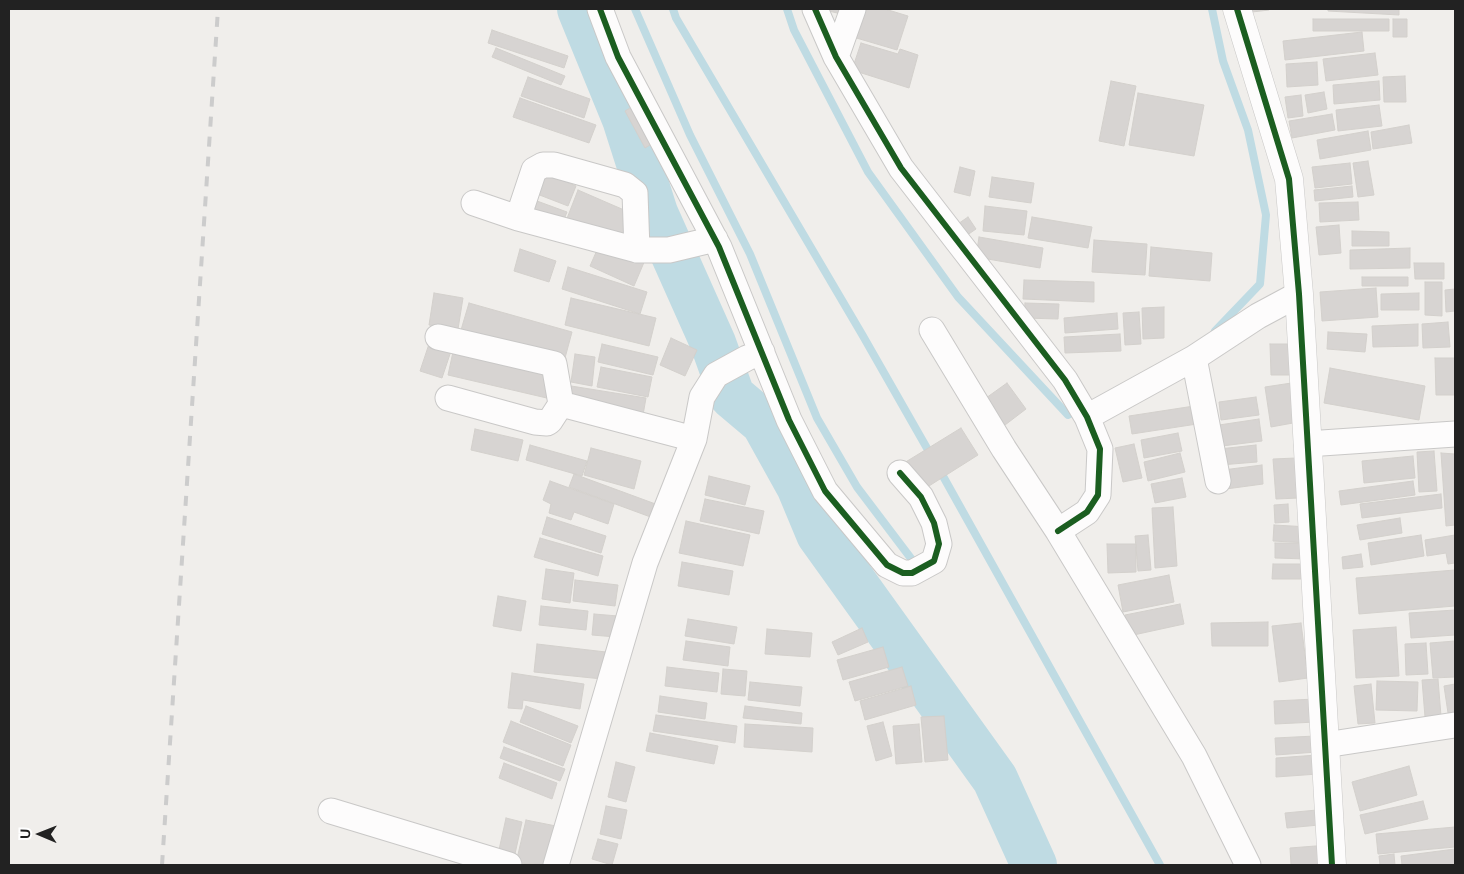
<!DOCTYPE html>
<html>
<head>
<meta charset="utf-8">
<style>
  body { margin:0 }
  #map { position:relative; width:1464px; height:874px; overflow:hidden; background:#f0eeeb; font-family:Helvetica,sans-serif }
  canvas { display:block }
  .frame { position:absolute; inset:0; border:10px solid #222; pointer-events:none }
  .north { position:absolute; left:15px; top:809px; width:50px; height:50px; -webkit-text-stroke:4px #fff; paint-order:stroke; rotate:271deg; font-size:14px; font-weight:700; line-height:20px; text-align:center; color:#222 }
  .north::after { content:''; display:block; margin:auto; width:18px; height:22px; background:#222; clip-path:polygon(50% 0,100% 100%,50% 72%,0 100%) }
</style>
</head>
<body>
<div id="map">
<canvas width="1464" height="874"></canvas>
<div class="frame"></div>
<div class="north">U</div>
</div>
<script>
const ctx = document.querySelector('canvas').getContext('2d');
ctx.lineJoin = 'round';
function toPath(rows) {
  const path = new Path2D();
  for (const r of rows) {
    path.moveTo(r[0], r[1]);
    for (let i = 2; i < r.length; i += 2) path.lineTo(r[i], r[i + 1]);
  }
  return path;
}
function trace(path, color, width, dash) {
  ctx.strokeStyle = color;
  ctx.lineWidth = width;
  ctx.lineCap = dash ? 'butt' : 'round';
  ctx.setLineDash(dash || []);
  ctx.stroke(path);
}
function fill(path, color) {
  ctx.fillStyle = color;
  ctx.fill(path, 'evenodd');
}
const stream = toPath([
  [635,9,690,135,750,254,817,418,857,487,916,565],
  [673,9,676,18,863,336,932,457],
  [787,9,794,30,868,172,958,297,1068,415,1078,410],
  [1212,9,1223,61,1248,130,1266,215,1260,284,1215,331],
  [939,469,1160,865]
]);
const river = toPath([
  [580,9,625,119,655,213,713,343,732,396,764,423,799,486,819,534,995,779,1034,865]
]);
const building = toPath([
  [830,9,847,9,845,15,829,11,830,9],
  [861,9,885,9,908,16,897,50,853,37,861,9],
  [1252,9,1269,9,1269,10,1252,12,1252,9],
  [1328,9,1399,9,1399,15,1328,11,1328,9],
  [1313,19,1389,19,1389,31,1313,31,1313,19],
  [1393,19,1407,19,1407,37,1393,37,1393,19],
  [492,30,568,56,564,68,488,43,492,30],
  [1362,32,1364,51,1285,60,1283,41,1362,32],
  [861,43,898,54,900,49,918,55,909,88,852,70,861,43],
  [496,48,565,76,561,85,492,57,496,48],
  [1375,53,1378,75,1326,81,1323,59,1375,53],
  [1317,62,1318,85,1287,87,1286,64,1317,62],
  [1405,76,1406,102,1384,102,1383,77,1405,76],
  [528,77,590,99,584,118,521,96,528,77],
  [1111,81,1136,86,1124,146,1099,141,1111,81],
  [1379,81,1380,100,1334,104,1333,85,1379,81],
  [1324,92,1327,109,1308,113,1305,95,1324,92],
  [1138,93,1204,105,1194,156,1129,145,1138,93],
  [1301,95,1303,116,1288,118,1285,97,1301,95],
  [520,98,596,125,589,143,513,117,520,98],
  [635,105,655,142,645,148,625,111,635,105],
  [1379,105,1382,126,1338,131,1336,110,1379,105],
  [1332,114,1335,130,1292,138,1289,121,1332,114],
  [1409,125,1412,143,1373,149,1371,132,1409,125],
  [1368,131,1371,150,1320,159,1317,140,1368,131],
  [1368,161,1374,195,1358,197,1353,163,1368,161],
  [1350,163,1352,184,1315,188,1312,167,1350,163],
  [960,167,975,171,970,196,954,192,960,167],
  [545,173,576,186,568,206,537,194,545,173],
  [992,177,1034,183,1031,203,989,197,992,177],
  [1352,186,1353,197,1315,201,1314,190,1352,186],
  [578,190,631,213,619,243,566,221,578,190],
  [537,201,567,212,561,227,531,216,537,201],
  [1358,202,1359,220,1320,222,1319,203,1358,202],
  [985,206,1027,211,1024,235,983,231,985,206],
  [968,217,976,229,960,240,952,228,968,217],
  [1032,217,1092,227,1088,248,1028,238,1032,217],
  [1339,225,1341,253,1319,255,1316,227,1339,225],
  [1352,231,1389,232,1389,246,1352,246,1352,231],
  [979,237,1043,248,1040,268,976,257,979,237],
  [1094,240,1147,244,1145,275,1092,272,1094,240],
  [601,241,645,260,634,286,590,266,601,241],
  [1151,247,1212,253,1210,281,1149,276,1151,247],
  [1410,248,1410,268,1350,269,1350,250,1410,248],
  [520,249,556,261,549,282,514,271,520,249],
  [1414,263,1444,263,1444,279,1415,279,1414,263],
  [568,267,647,292,640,314,562,289,568,267],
  [1362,277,1408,277,1408,286,1362,286,1362,277],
  [1024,280,1094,282,1094,302,1023,299,1024,280],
  [1425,282,1442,282,1442,316,1425,315,1425,282],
  [1376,288,1378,317,1322,321,1320,292,1376,288],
  [1455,289,1455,311,1446,312,1445,290,1455,289],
  [434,293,463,298,458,329,429,325,434,293],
  [1419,293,1419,310,1381,310,1381,294,1419,293],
  [571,298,656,318,649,346,565,325,571,298],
  [469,303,572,332,565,358,461,330,469,303],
  [1025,303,1059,304,1058,319,1024,318,1025,303],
  [1164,307,1164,338,1143,339,1142,308,1164,307],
  [1139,312,1141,344,1125,345,1123,313,1139,312],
  [1117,313,1118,329,1065,333,1064,318,1117,313],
  [1448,322,1450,347,1423,348,1422,324,1448,322],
  [1418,324,1418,346,1373,347,1372,326,1418,324],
  [1328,332,1367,334,1365,352,1327,349,1328,332],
  [1120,334,1121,351,1065,353,1064,337,1120,334],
  [671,338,697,350,685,376,660,365,671,338],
  [429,344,451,351,442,378,420,371,429,344],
  [602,344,658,357,653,375,598,362,602,344],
  [1270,344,1292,344,1292,375,1271,375,1270,344],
  [453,352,556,376,551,399,448,375,453,352],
  [575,354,595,357,592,386,571,382,575,354],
  [1435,358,1455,358,1455,395,1436,395,1435,358],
  [601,367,652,377,648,397,597,387,601,367],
  [1330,368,1425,386,1419,420,1324,403,1330,368],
  [1298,382,1304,421,1271,427,1265,387,1298,382],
  [1007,383,1026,409,1005,425,986,398,1007,383],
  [565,385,646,398,643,415,563,401,565,385],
  [1256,397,1259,415,1221,420,1219,402,1256,397],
  [1194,406,1197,424,1132,434,1129,416,1194,406],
  [1259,419,1262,441,1222,446,1219,425,1259,419],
  [961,428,978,455,921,491,904,463,961,428],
  [475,429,523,440,518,461,471,450,475,429],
  [1178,433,1182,451,1144,458,1141,440,1178,433],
  [1134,444,1142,478,1123,482,1115,448,1134,444],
  [530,445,587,461,582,476,526,460,530,445],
  [1256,445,1257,462,1220,465,1219,449,1256,445],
  [591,448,641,461,634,489,584,475,591,448],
  [1434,451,1437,491,1419,492,1417,452,1434,451],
  [1180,453,1185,472,1148,481,1144,462,1180,453],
  [1441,453,1455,454,1455,525,1446,526,1441,453],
  [1413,456,1415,478,1364,483,1362,461,1413,456],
  [1296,458,1299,498,1276,499,1273,459,1296,458],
  [1262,465,1263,484,1226,489,1223,470,1262,465],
  [574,474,661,506,656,519,569,487,574,474],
  [709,476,750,486,745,505,705,495,709,476],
  [1182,478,1186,497,1155,503,1151,484,1182,478],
  [550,481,614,504,608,524,574,512,571,520,549,513,551,504,543,500,550,481],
  [1413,481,1415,495,1341,505,1339,491,1413,481],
  [1441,494,1442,508,1362,518,1360,504,1441,494],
  [705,499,764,511,759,534,700,521,705,499],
  [1288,504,1289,522,1275,523,1274,505,1288,504],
  [1173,507,1177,566,1155,568,1152,508,1173,507],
  [547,517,606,536,601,553,542,534,547,517],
  [1400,518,1402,533,1360,540,1357,525,1400,518],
  [686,521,750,535,743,566,679,553,686,521],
  [1274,525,1309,527,1308,543,1273,541,1274,525],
  [1148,535,1151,570,1138,571,1135,536,1148,535],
  [1421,535,1424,556,1371,565,1368,543,1421,535],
  [1455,535,1455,563,1448,564,1446,553,1427,556,1425,540,1455,535],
  [540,538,603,556,598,576,534,557,540,538],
  [1275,543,1308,543,1307,559,1275,558,1275,543],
  [1107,544,1136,544,1136,572,1108,573,1107,544],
  [1361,554,1363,567,1343,569,1342,557,1361,554],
  [682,562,733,571,729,595,678,586,682,562],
  [1273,564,1309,564,1310,579,1272,579,1273,564],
  [546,569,574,573,570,603,542,599,546,569],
  [1455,570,1455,606,1359,614,1356,578,1455,570],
  [1169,575,1174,602,1123,612,1118,585,1169,575],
  [575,580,618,585,615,606,573,601,575,580],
  [498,596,526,601,521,631,493,626,498,596],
  [1180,604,1184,624,1129,636,1125,615,1180,604],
  [541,606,588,611,586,630,539,625,541,606],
  [1455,610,1455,635,1411,638,1409,613,1455,610],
  [594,614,618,616,616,637,592,635,594,614],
  [688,619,737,627,734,644,685,636,688,619],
  [1268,622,1268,646,1212,646,1211,623,1268,622],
  [1301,623,1308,678,1279,682,1272,626,1301,623],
  [1396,627,1399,676,1356,678,1353,630,1396,627],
  [862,628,868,642,838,655,832,642,862,628],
  [767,629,812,633,810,657,765,654,767,629],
  [686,641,730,647,728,666,683,660,686,641],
  [1455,641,1455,677,1433,678,1430,643,1455,641],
  [1426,643,1428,674,1406,675,1405,644,1426,643],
  [537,644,606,652,602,679,534,672,537,644],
  [883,647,889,667,843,680,837,660,883,647],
  [667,667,719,673,717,692,665,686,667,667],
  [902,667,908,686,855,701,849,682,902,667],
  [723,669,747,671,745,696,721,694,723,669],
  [512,673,584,684,580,709,523,700,522,709,508,708,512,673],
  [1438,679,1441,716,1425,717,1422,680,1438,679],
  [1377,681,1418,682,1417,711,1376,710,1377,681],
  [750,682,802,687,800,706,748,700,750,682],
  [1371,684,1375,723,1358,724,1354,686,1371,684],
  [1455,684,1455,712,1448,713,1444,686,1455,684],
  [911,686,916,705,865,720,860,701,911,686],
  [660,696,707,703,705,719,658,712,660,696],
  [1315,699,1316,722,1275,724,1274,701,1315,699],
  [526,706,578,726,571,743,520,722,526,706],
  [745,706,802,713,801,724,743,718,745,706],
  [656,715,737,726,735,743,653,731,656,715],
  [944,716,948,760,925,762,921,717,944,716],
  [511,721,571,745,563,766,503,742,511,721],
  [883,722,892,756,876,761,867,726,883,722],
  [745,724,813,728,812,752,744,747,745,724],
  [919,724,922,762,896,764,893,726,919,724],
  [650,733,718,746,714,764,646,751,650,733],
  [1315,736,1317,752,1276,755,1275,738,1315,736],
  [504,747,565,769,560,781,500,758,504,747],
  [1317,755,1318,774,1276,777,1276,758,1317,755],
  [616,762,635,767,626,802,608,797,616,762],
  [504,763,557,783,552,799,499,778,504,763],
  [1409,766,1417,795,1360,811,1352,782,1409,766],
  [1423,801,1428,819,1365,834,1360,815,1423,801],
  [606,806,627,810,621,839,600,834,606,806],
  [1317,810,1319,825,1287,828,1285,813,1317,810],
  [506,818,522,822,513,863,497,859,506,818],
  [526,820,561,827,552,865,516,863,526,820],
  [1455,827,1455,847,1378,854,1376,834,1455,827],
  [598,839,618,844,612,865,592,859,598,839],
  [1328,845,1329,864,1291,865,1290,848,1328,845],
  [1455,849,1455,865,1402,865,1401,856,1455,849],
  [1394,854,1395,865,1380,865,1379,856,1394,854]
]);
const minor = toPath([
  [600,9,618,57,719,247,789,420,825,491,887,565,903,573,912,573,934,561,939,544,934,523,921,497,900,473],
  [815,9,836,57,901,168,1065,380,1087,417,1100,449,1098,495,1087,512,1058,531],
  [836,57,853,9],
  [474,203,518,218,637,250,669,250,715,239],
  [518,218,534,170,543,165,554,165,625,185,635,193,637,250],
  [932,330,1004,449,1058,531,1194,756,1248,865],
  [438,337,554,364,561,404,550,421,547,423,535,422,448,398],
  [1194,358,1218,481],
  [561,404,694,439],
  [1087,417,1194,358,1258,316,1299,294],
  [1307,444,1455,434],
  [1325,745,1455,725],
  [331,811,509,865],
  [556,865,645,563,694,439,702,397,716,375,747,358,762,352]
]);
const tertiary = toPath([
  [1237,9,1289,179,1299,294,1332,865]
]);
const rail = toPath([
  [162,865,218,9]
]);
const cycleway = toPath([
  [600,9,618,57,719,247,789,420,825,491,887,565,903,573,912,573,934,561,939,544,934,523,921,497,900,473],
  [815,9,836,57,901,168,1065,380,1087,417,1100,449,1098,495,1087,512,1058,531],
  [1237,9,1289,179,1299,294,1332,865]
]);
trace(stream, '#bfdbe3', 8);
trace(river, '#bfdbe3', 46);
fill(building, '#d7d4d2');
trace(building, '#d3d0cc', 1);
trace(minor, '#c9c8c7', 27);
trace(tertiary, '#c9c8c7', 29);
trace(minor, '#fdfcfc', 25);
trace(tertiary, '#fdfcfc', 28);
trace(rail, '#ccc', 4, [10, 10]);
trace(cycleway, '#1b5e20', 6);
</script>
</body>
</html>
